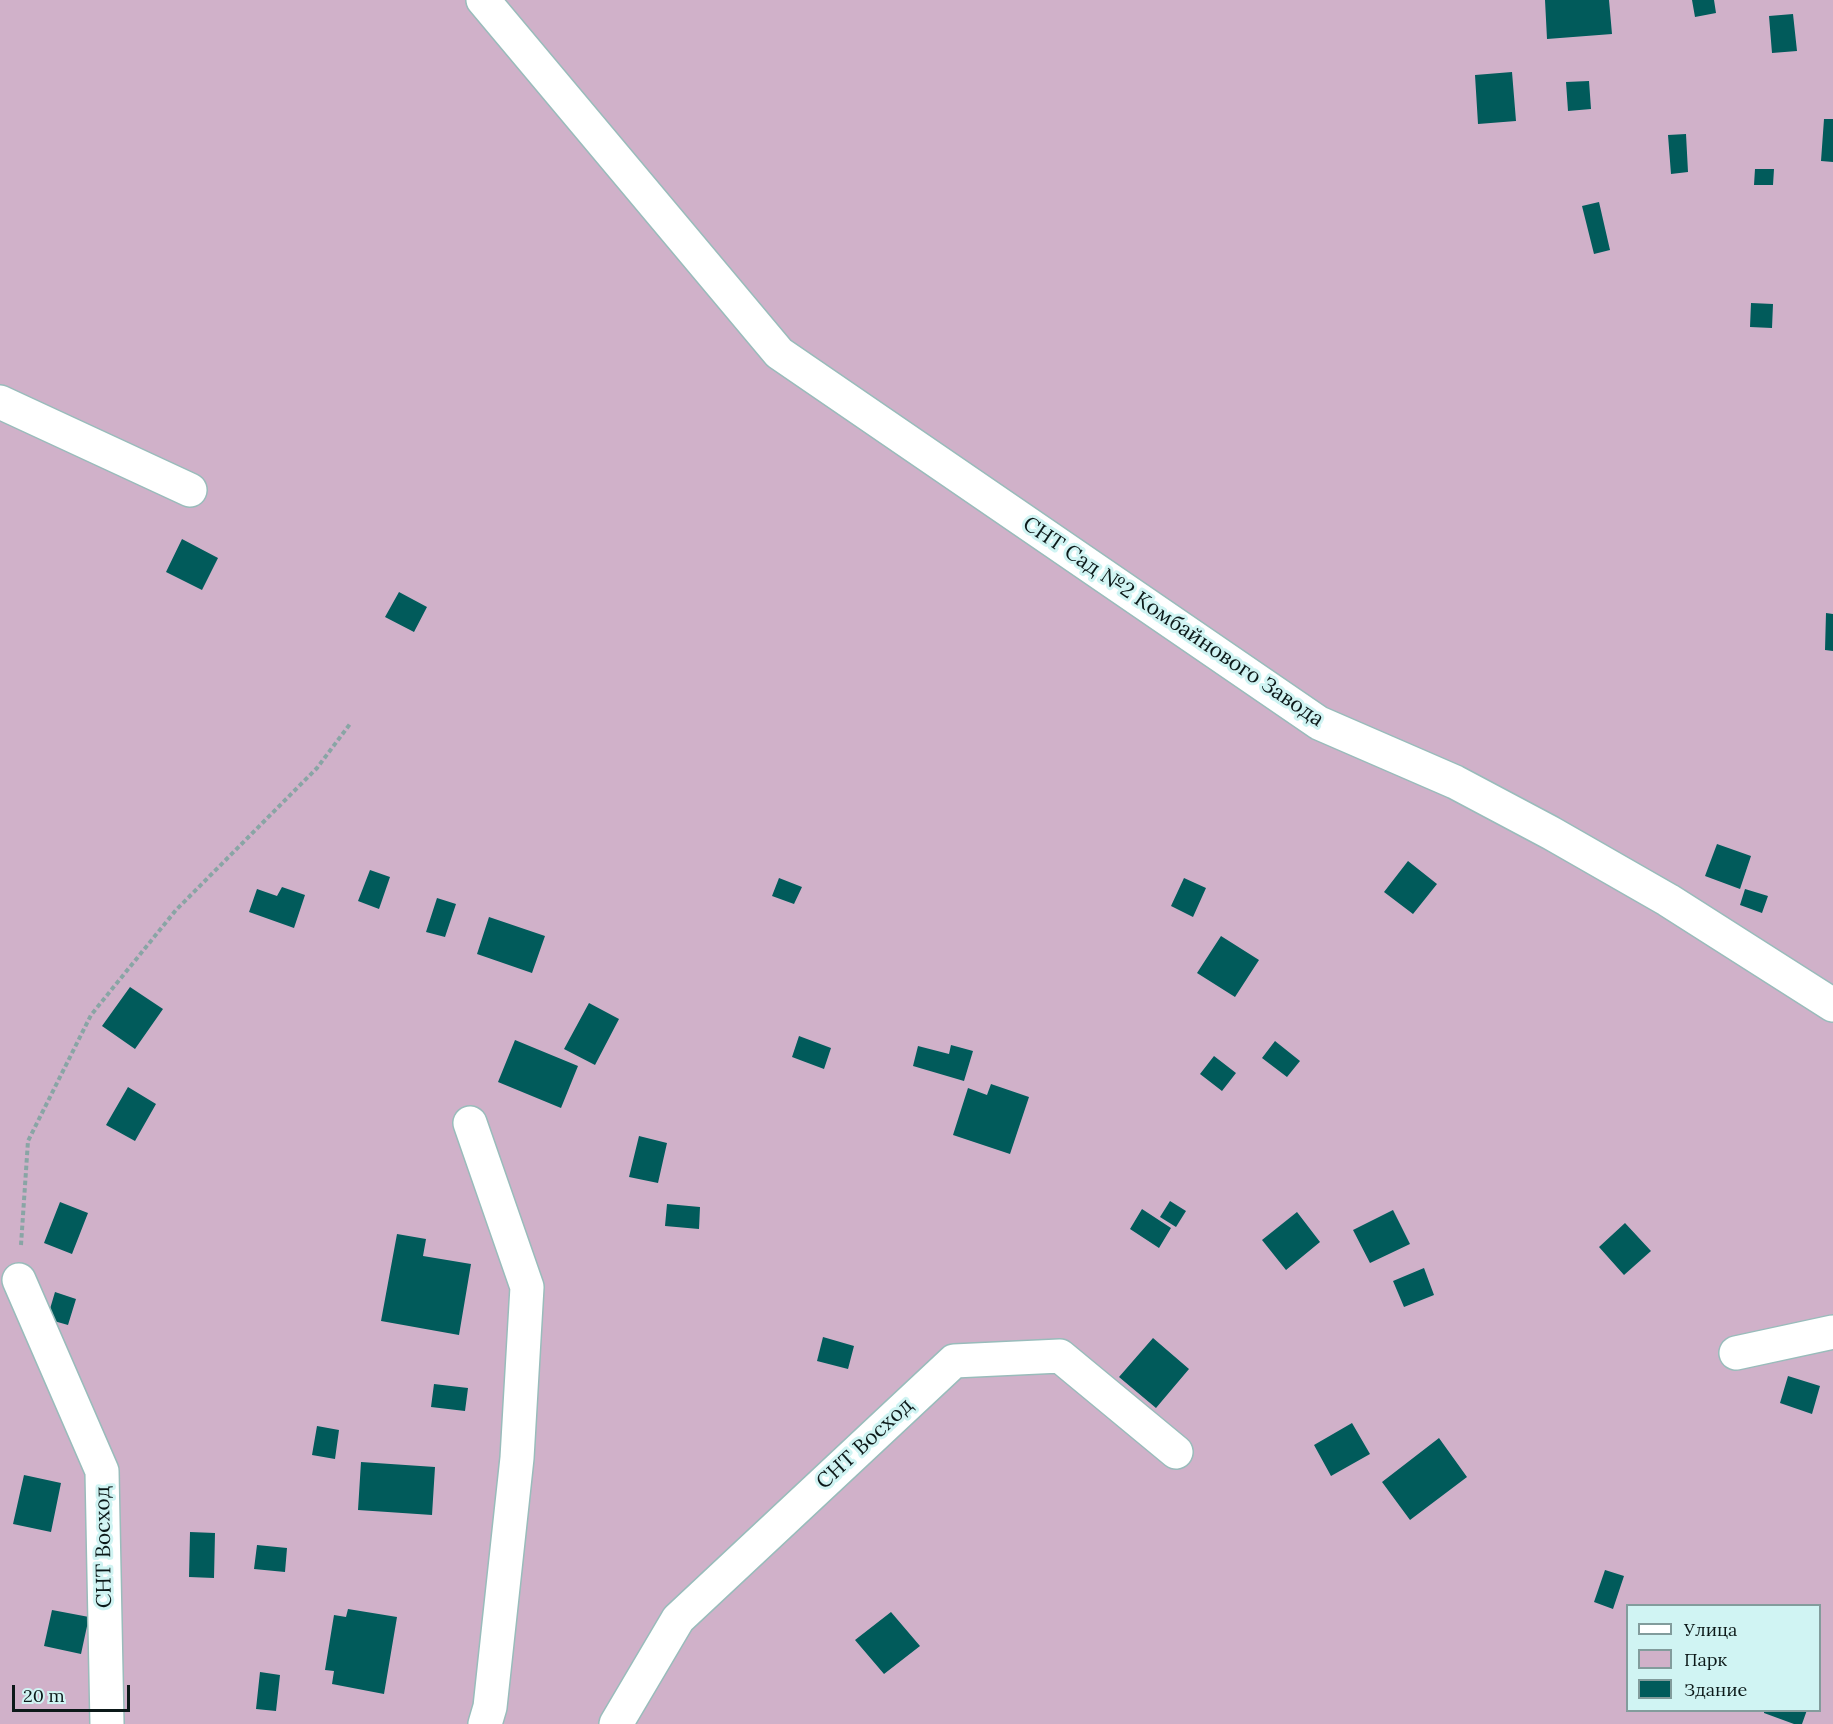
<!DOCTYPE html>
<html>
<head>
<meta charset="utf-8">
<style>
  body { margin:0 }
  #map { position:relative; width:1833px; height:1724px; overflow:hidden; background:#c3e7e6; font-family:Lora,serif }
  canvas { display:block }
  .legend { position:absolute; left:1626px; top:1604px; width:195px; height:108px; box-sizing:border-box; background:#d0f4f3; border:2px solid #829c9c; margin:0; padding:8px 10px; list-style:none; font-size:18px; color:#0c1919 }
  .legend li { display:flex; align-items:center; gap:12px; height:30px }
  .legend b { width:30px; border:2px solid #829c9c }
  .scale { position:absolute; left:12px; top:1685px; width:118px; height:27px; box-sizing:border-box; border:3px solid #0c1919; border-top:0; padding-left:8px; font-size:18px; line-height:21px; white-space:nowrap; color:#0c1919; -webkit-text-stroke:4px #d0f4f3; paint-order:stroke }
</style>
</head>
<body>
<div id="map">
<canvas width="1833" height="1724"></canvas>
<ul class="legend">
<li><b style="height:8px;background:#fff"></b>Улица</li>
<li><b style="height:16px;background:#d0b1c9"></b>Парк</li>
<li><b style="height:16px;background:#015b5b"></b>Здание</li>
</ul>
<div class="scale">20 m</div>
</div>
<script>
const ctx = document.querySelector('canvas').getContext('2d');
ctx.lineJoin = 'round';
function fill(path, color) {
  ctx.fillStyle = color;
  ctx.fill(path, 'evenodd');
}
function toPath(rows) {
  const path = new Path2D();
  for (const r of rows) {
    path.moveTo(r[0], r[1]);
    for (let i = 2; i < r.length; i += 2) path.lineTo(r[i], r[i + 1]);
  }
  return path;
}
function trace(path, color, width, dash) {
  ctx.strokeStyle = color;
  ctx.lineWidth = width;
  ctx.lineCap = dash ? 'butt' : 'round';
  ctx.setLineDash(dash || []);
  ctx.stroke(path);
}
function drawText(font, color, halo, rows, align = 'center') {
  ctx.font = font + ' Lora,serif';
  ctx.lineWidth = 6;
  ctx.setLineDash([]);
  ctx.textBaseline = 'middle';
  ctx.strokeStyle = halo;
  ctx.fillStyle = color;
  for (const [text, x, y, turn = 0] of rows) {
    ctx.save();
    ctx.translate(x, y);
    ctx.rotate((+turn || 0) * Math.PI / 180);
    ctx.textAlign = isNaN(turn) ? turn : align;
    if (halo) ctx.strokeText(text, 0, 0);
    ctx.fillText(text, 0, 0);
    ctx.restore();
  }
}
const green = toPath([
  [0,0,1833,0,1833,1724,0,1724],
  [1628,1606,1820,1606,1820,1710,1628,1710]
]);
const building = toPath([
  [1545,0,1609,0,1612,34,1547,39],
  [1692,0,1714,0,1716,13,1695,17],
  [1793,14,1797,51,1772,53,1769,16],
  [1512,72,1516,121,1478,124,1475,75],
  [1589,81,1591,109,1568,111,1566,82],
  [1824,119,1833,119,1833,162,1821,161],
  [1686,134,1688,172,1671,174,1668,135],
  [1755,169,1774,169,1773,185,1754,185],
  [1599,202,1610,250,1594,254,1582,206],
  [1751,303,1773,304,1772,328,1750,327],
  [182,539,218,558,202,590,166,572],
  [399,592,427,607,414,632,385,617],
  [1826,613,1833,614,1833,651,1825,650],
  [1717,844,1751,856,1740,889,1705,876],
  [1408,861,1437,884,1413,914,1384,892],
  [370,870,390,877,379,909,358,901],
  [779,878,802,887,794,904,772,896],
  [1184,878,1206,888,1193,917,1171,906],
  [282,887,305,895,294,928,249,912,257,889,277,896],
  [1745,889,1768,896,1762,913,1740,905],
  [437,898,456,904,445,937,426,932],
  [489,917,545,936,532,973,477,954],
  [1221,936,1259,960,1235,997,1197,973],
  [130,987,163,1009,135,1049,102,1026],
  [589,1003,619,1019,595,1065,564,1049],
  [799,1036,831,1048,824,1069,792,1057],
  [515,1040,578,1066,561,1108,498,1082],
  [1275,1041,1300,1061,1287,1077,1262,1058],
  [951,1045,973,1051,964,1081,913,1066,918,1046,949,1054],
  [1214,1056,1236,1073,1222,1091,1200,1074],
  [991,1084,1029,1097,1010,1154,953,1135,968,1088,987,1095],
  [128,1087,156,1104,135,1141,106,1125],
  [639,1136,667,1143,658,1183,629,1177],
  [1170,1201,1186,1211,1176,1227,1160,1217],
  [60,1202,88,1213,72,1254,44,1243],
  [667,1204,700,1207,699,1229,665,1226],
  [1142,1209,1171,1228,1159,1248,1130,1229],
  [1393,1210,1410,1244,1370,1263,1353,1230],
  [1297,1212,1320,1242,1286,1270,1262,1240],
  [1625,1223,1651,1251,1624,1275,1599,1247],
  [397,1234,426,1239,423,1256,471,1264,459,1335,381,1321],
  [1424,1268,1434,1295,1404,1307,1393,1281],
  [55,1292,76,1299,68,1325,47,1319],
  [823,1337,854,1346,848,1369,817,1361],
  [1153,1338,1189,1369,1156,1408,1119,1377],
  [1788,1376,1820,1386,1812,1414,1780,1403],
  [434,1384,468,1388,465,1411,431,1407],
  [1352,1423,1370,1454,1331,1476,1314,1445],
  [317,1426,339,1430,335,1459,312,1455],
  [1439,1438,1467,1477,1410,1520,1382,1482],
  [361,1462,435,1467,432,1515,358,1510],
  [24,1475,61,1483,51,1532,13,1524],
  [190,1532,215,1533,214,1578,189,1577],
  [257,1545,287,1548,285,1572,254,1569],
  [1605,1570,1624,1576,1613,1609,1594,1602],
  [348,1609,397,1617,384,1694,332,1684,334,1671,325,1670,334,1615,346,1617],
  [52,1610,89,1617,81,1654,44,1646],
  [891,1612,920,1646,884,1674,855,1640],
  [260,1672,280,1675,276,1711,256,1709],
  [1764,1710,1807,1710,1802,1724,1794,1724,1764,1713]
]);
const path = toPath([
  [21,1245,28,1141,91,1015,176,910,317,768,350,724]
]);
const minor = toPath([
  [483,0,779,353,1319,723,1455,782,1551,833,1668,900,1833,1005],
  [0,402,190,490],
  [470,1123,527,1287,517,1458,490,1707,485,1724],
  [19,1280,102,1471,107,1724],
  [1736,1353,1833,1332],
  [616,1724,678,1619,954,1361,1060,1356,1176,1452]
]);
const streetNames = [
  ["СНТ Сад №2 Комбайнового Завода",1173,622,34],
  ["СНТ Восход",865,1444,-43],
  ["СНТ Восход",104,1547,-91]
];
fill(green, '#d0b1c9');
fill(building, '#015b5b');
trace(minor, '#99bcbb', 36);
trace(path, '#89a5a5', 4, [4.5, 3]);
trace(minor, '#fff', 33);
drawText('21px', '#0c1919', '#d0f4f3', streetNames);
</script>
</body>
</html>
